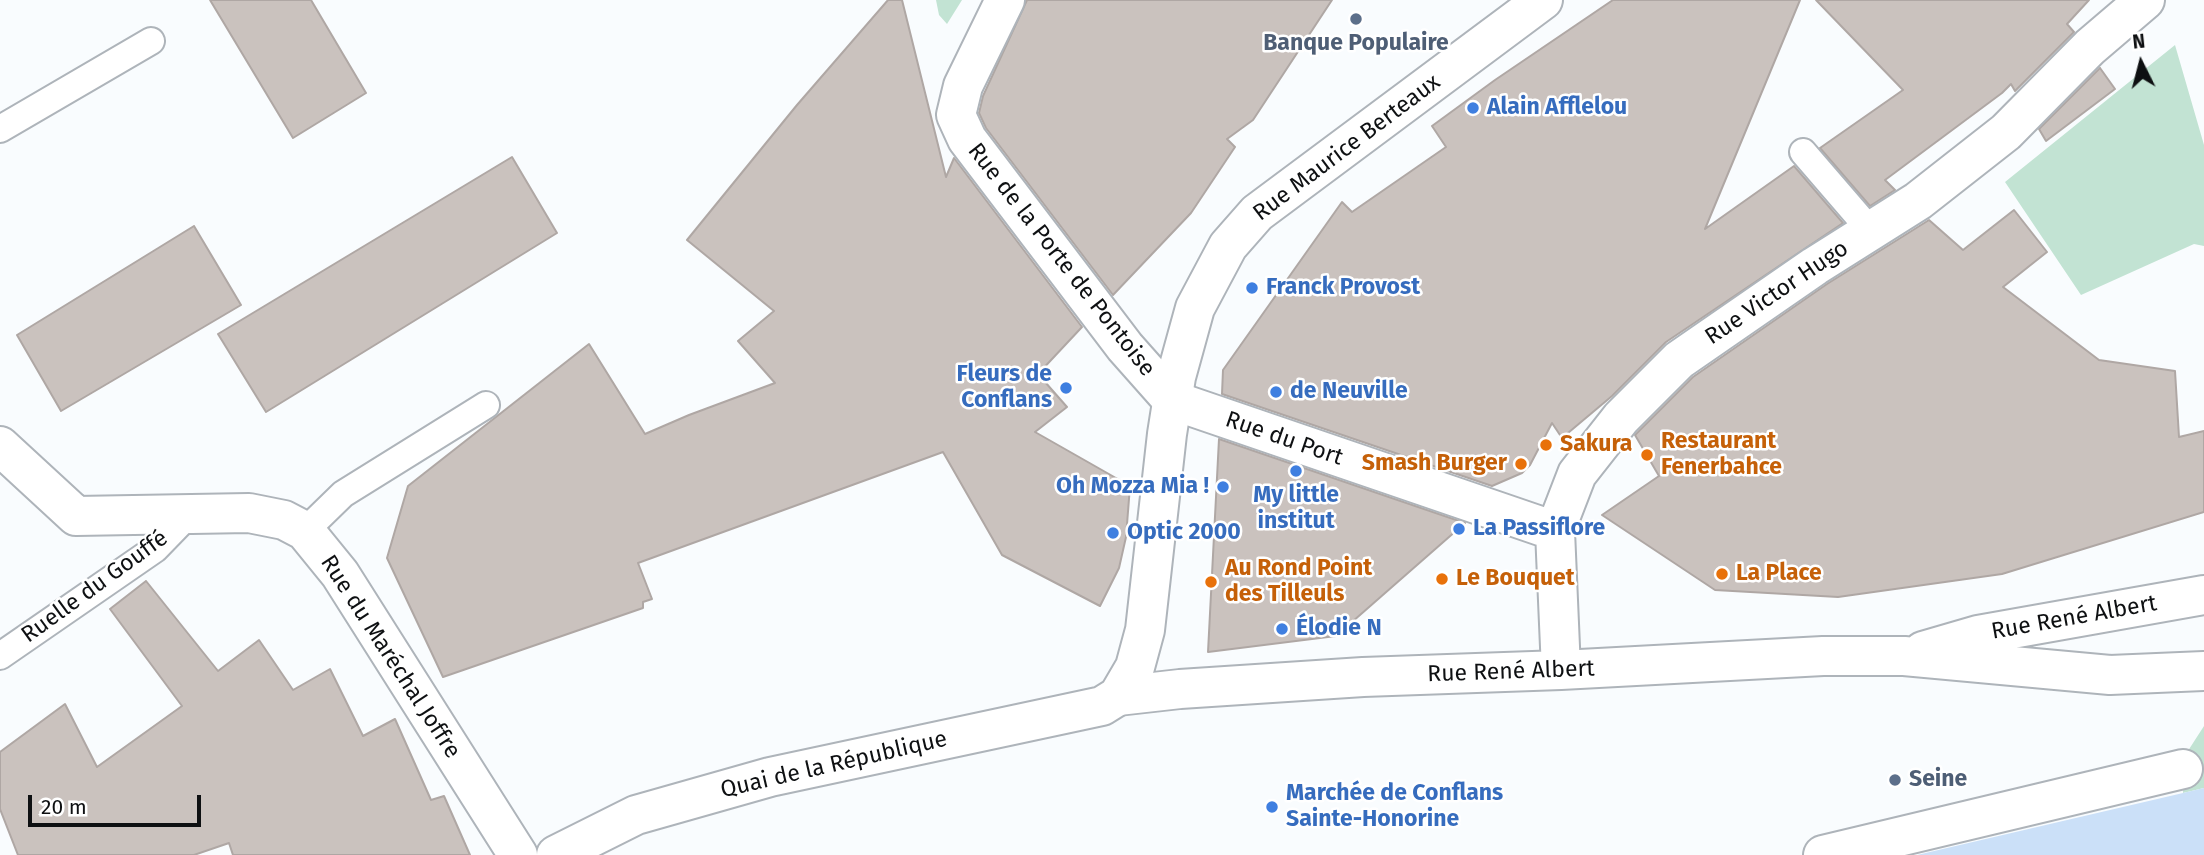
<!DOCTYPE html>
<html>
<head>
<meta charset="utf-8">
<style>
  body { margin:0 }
  #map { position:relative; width:2204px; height:855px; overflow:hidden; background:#f9fcfe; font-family:"Fira Sans",sans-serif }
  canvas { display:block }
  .north { position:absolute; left:2106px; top:28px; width:70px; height:70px; -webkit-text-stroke:5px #fff; paint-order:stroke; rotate:354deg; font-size:19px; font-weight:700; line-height:28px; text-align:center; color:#0e1012 }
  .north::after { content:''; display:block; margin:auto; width:24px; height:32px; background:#0e1012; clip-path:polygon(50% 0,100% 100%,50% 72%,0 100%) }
  .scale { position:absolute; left:28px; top:795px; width:173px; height:32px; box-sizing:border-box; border:4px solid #0e1012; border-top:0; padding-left:9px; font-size:21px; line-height:24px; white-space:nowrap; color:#0e1012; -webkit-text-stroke:5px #fff; paint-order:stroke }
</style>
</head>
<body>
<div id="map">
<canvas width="2204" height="855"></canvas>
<div class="north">N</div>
<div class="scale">20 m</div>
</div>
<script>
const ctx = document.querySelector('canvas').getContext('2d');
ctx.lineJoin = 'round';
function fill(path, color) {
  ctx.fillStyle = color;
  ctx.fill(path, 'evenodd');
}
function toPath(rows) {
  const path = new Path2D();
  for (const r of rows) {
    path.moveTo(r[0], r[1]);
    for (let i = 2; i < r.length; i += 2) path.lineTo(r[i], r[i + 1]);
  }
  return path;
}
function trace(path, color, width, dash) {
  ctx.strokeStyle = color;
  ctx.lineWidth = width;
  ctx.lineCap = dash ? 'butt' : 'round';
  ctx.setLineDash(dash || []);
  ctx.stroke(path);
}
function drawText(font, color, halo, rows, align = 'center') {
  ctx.font = font + ' "Fira Sans",sans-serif';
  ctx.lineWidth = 5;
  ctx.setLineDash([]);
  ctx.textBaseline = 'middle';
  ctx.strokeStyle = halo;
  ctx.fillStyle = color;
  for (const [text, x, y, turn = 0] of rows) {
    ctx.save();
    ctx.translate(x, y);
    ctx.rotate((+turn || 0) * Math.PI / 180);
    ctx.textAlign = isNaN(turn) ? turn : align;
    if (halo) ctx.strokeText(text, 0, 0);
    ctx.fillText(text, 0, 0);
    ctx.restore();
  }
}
const green = toPath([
  [936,0,962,0,947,24,939,15],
  [2175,45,2204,145,2204,246,2194,244,2081,295,2005,182],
  [2204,726,2204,788,2183,793,2184,757]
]);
const water = toPath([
  [2204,788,2204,855,1917,855,2183,793]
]);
const building = toPath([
  [210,0,311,0,366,93,293,138,210,0],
  [888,0,902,0,946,177,954,158,1082,327,1038,374,1067,407,1035,432,1130,486,1126,537,1119,568,1100,606,1002,555,943,452,638,563,652,599,643,602,643,608,443,677,387,558,408,486,589,344,645,434,689,415,775,383,738,341,774,311,687,240,797,105,888,0],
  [1027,0,1332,0,1253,120,1227,139,1235,147,1191,213,1113,295,986,128,979,113,983,96,1027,0],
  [1613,0,1800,0,1705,229,1794,166,1843,223,1666,342,1612,396,1562,438,1552,423,1530,465,1522,473,1492,486,1222,394,1223,370,1342,202,1352,212,1446,147,1432,126,1495,80,1613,0],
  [1816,0,2089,0,2067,24,2074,32,2015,91,2011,84,2002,93,1885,180,1895,190,1870,206,1820,148,1903,90,1816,0],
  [2100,68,2115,89,2046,141,2039,129,2100,68],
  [512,157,557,233,266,412,218,334,512,157],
  [2014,210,2047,252,2003,287,2099,360,2175,371,2179,437,2204,431,2204,512,2002,574,1838,597,1715,590,1602,515,1659,476,1635,435,1693,377,1827,284,1929,220,1963,250,2014,210],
  [194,226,241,305,61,411,17,335,194,226],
  [1219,439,1465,523,1336,636,1208,652,1219,439],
  [146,581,218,671,259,640,293,690,330,669,363,736,395,719,431,800,444,796,470,855,233,855,229,843,194,855,18,855,0,809,0,752,65,704,97,767,182,706,110,609,146,581]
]);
const lane = toPath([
  [0,129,151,41],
  [1803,152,1871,231],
  [305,531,343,494,486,405],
  [0,656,155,549,188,515]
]);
const street = toPath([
  [1005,0,963,86,956,115,967,139,1125,347,1172,400,1555,531],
  [1923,651,1978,635,2204,595],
  [1561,670,1555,531,1577,474,1621,418,1679,360,1815,266,1918,201,2006,132,2090,47,2145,0],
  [1118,696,1180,689,1363,677,1561,670,1823,656,1904,656,2110,675,2204,671],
  [1823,855,2183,769]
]);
const secondary = toPath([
  [0,446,76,516,249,513,284,520,305,531,340,574,518,855],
  [556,855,636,815,770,777,1102,706,1118,696,1135,667,1145,630,1167,434,1176,377,1195,308,1228,246,1257,213,1543,0]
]);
const markers = [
  [1356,19,7,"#5c6f8a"],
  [1473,108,7,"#3f7fe0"],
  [1252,288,7,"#3f7fe0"],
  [1066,388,7,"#3f7fe0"],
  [1276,392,7,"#3f7fe0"],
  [1546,445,7,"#e8710a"],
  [1647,455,7,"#e8710a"],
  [1521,464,7,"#e8710a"],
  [1296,471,7,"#3f7fe0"],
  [1223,487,7,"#3f7fe0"],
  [1459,529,7,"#3f7fe0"],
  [1113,533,7,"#3f7fe0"],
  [1722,574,7,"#e8710a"],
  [1442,579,7,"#e8710a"],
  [1211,582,7,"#e8710a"],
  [1282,629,7,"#3f7fe0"],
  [1895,780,7,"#5c6f8a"],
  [1272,807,7,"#3f7fe0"]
];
const serviceNames = [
  ["Banque Populaire",1356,44],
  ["Seine",1909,780,"left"]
];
const shopNames = [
  ["Alain Afflelou",1487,108],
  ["Franck Provost",1266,288],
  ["Fleurs de",1052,375,"right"],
  ["Conflans",1052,401,"right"],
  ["de Neuville",1290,392],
  ["Oh Mozza Mia !",1209,487,"right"],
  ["My little",1296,496,"center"],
  ["institut",1296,522,"center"],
  ["La Passiflore",1473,529],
  ["Optic 2000",1127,533],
  ["Élodie N",1296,629],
  ["Marchée de Conflans",1286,794],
  ["Sainte-Honorine",1286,820]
];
const streetNames = [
  ["Rue Maurice Berteaux",1347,148,-37],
  ["Rue de la Porte de Pontoise",1061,260,52],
  ["Rue Victor Hugo",1777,293,-34],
  ["Rue du Port",1284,439,19],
  ["Ruelle du Gouffé",95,587,-36],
  ["Rue René Albert",2074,618,-10],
  ["Rue du Maréchal Joffre",390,657,57],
  ["Rue René Albert",1511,672,-2],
  ["Quai de la République",834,765,-13]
];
const foodNames = [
  ["Restaurant",1661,442],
  ["Fenerbahce",1661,468],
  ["Sakura",1560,445],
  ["Smash Burger",1507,464,"right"],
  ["Au Rond Point",1225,569],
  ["des Tilleuls",1225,595],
  ["La Place",1736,574],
  ["Le Bouquet",1456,579]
];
fill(green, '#c2e3d3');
fill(water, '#cbe0f8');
fill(building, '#cac2be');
trace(building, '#afa7a4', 2);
trace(lane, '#aeb4ba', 30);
trace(street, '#aeb4ba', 42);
trace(secondary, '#aeb4ba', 42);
trace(lane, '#fff', 26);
trace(street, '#fff', 38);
trace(secondary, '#fff', 38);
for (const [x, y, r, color] of markers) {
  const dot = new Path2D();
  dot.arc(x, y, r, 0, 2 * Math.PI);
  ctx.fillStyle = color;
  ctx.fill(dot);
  trace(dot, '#fff', 2.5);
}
drawText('bold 23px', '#4e5e75', '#fff', serviceNames);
drawText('bold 23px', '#366cbe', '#fff', shopNames, 'left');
drawText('23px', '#0e1012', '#fff', streetNames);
drawText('bold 23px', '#c56008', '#fff', foodNames, 'left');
</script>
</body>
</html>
